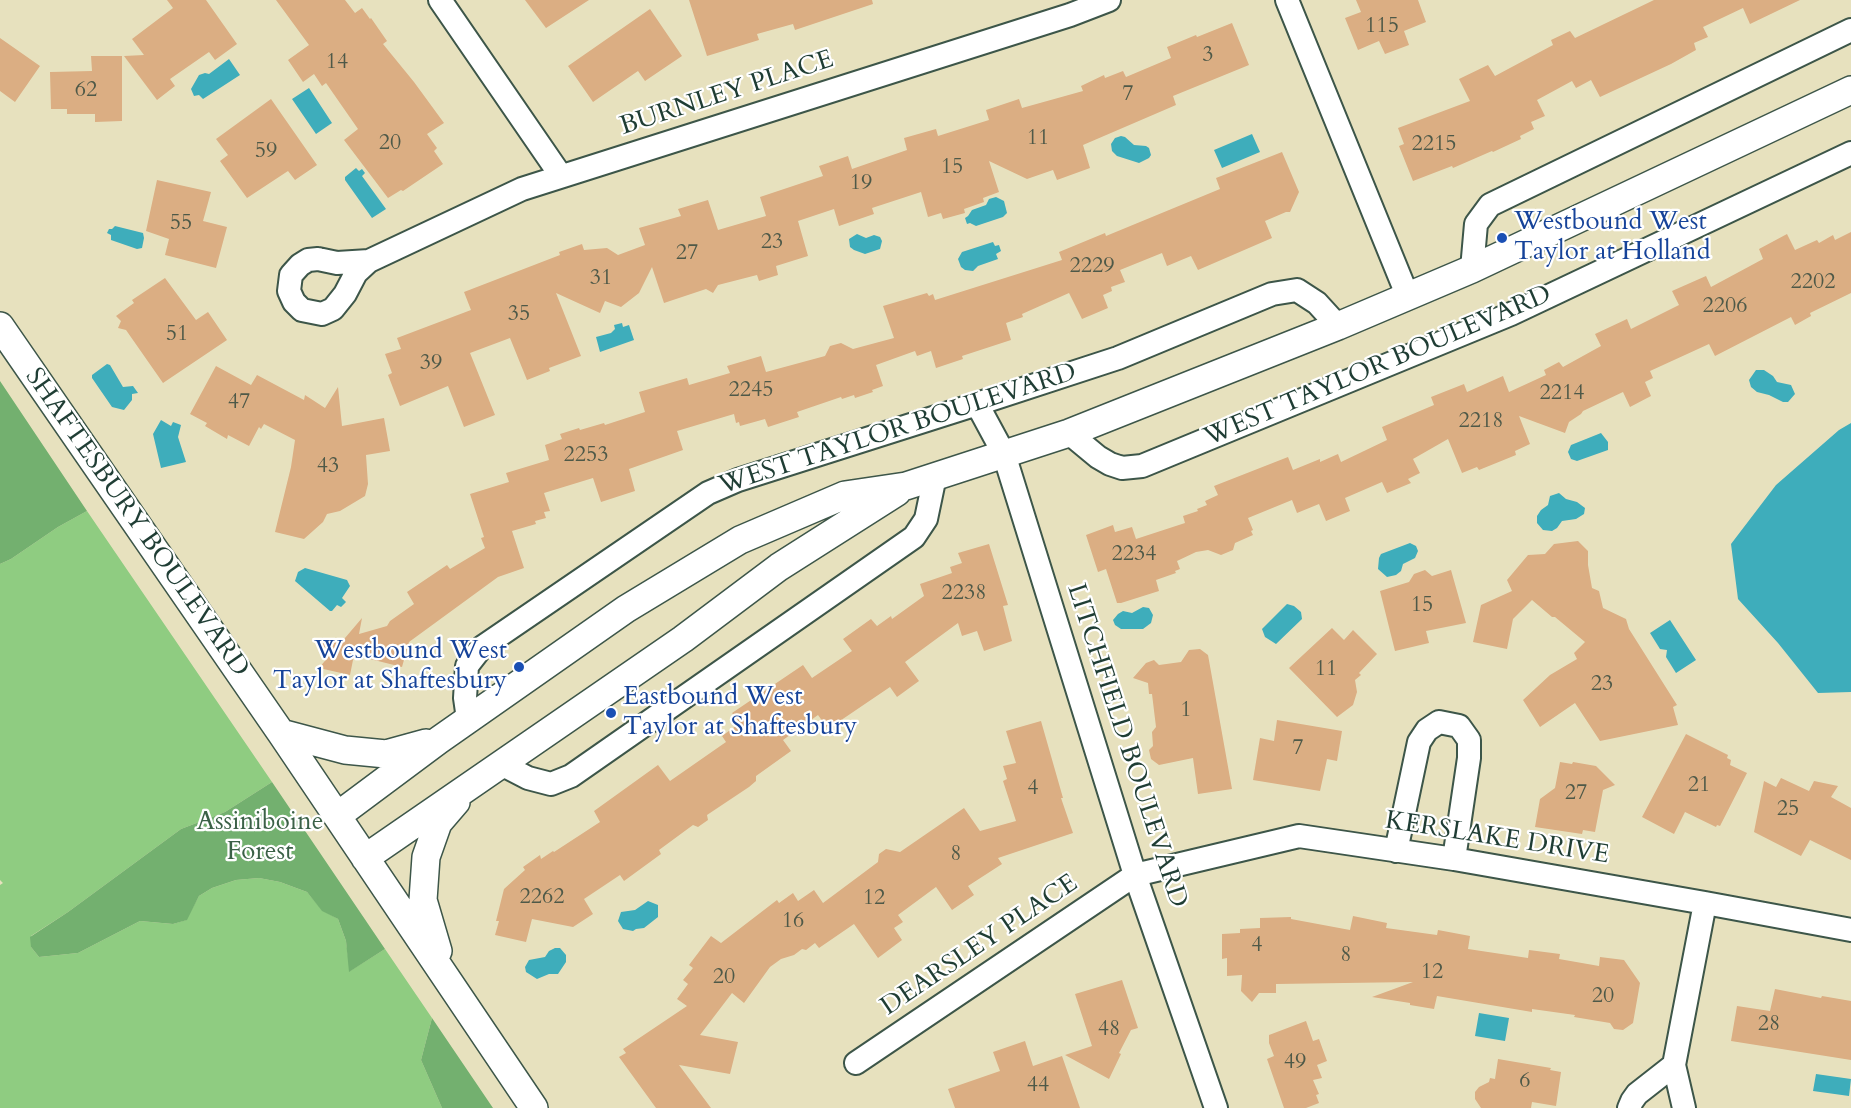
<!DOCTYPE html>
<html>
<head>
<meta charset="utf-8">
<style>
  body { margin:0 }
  canvas { display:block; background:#e7e1be }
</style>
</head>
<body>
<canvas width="1851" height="1108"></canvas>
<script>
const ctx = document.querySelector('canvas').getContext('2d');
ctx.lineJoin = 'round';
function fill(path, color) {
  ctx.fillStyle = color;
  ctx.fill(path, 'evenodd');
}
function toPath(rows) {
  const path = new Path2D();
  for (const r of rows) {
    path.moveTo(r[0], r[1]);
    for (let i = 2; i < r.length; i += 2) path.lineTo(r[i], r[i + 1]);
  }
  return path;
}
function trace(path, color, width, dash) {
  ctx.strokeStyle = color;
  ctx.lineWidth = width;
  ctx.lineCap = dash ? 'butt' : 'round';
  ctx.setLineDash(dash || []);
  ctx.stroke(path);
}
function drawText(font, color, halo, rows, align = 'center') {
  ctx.font = font + ' Cardo,serif';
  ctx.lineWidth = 4.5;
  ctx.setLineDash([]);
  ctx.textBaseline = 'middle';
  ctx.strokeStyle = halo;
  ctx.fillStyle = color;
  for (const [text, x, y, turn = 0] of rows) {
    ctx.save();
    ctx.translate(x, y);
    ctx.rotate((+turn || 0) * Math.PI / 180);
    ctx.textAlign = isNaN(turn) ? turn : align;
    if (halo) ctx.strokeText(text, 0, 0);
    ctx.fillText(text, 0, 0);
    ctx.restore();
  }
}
const green = toPath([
  [87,511,272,782,225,812,181,829,68,912,31,936,31,947,39,957,78,953,140,921,173,924,186,920,199,896,212,888,236,880,259,878,280,882,307,892,322,910,338,919,346,941,350,971,385,949,432,1018,421,1060,442,1108,0,1108,0,885,3,883,0,880,0,564,11,559,58,527]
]);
const forest = toPath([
  [0,381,87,511,58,527,11,559,0,564],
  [272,782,385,949,349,972,346,941,338,919,322,911,307,892,280,882,259,878,236,880,212,888,199,896,187,920,173,924,140,921,78,953,39,957,31,947,30,937,68,912,181,829,225,812],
  [432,1018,493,1108,442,1108,421,1060]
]);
const water = toPath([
  [229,59,240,75,203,99,199,95,194,96,191,89,199,75,205,73,209,74],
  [309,88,332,123,316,134,292,99],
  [1252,134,1260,152,1222,168,1214,150],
  [1121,136,1125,137,1134,145,1146,146,1149,148,1151,155,1149,158,1139,163,1117,156,1112,151,1111,144,1115,138],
  [356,168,359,171,362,169,365,173,362,176,386,209,372,218,345,180,345,177],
  [996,197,1004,201,1007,213,1003,217,976,226,970,223,967,224,965,218,968,216,972,210,986,205,989,199],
  [115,226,143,233,144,238,142,248,137,249,111,240,111,235,107,233,109,229,112,229],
  [857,234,866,238,874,235,880,237,882,241,880,249,865,254,854,250,850,247,849,239],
  [993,242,995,246,999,245,1001,251,996,254,998,259,978,266,973,271,965,270,961,267,958,259,962,252],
  [622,323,623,327,629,325,634,340,600,352,596,337,611,333,615,329,614,325],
  [107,364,110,365,123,387,133,386,138,393,132,394,132,400,124,410,112,407,92,378,92,375],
  [1756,370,1764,370,1773,376,1777,382,1791,385,1795,394,1788,402,1783,402,1769,395,1757,392,1751,387,1749,380],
  [161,420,171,426,173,422,181,425,178,437,186,462,161,468,153,434],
  [1851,423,1851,692,1818,693,1778,643,1738,599,1731,544,1776,485,1839,430],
  [1601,433,1608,442,1608,450,1577,461,1571,459,1568,452,1571,445],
  [1559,493,1566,499,1577,502,1585,508,1584,514,1576,519,1562,521,1557,528,1552,531,1543,530,1537,523,1537,516,1541,510,1548,505,1550,496],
  [1410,543,1416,546,1418,551,1415,558,1403,564,1401,571,1396,575,1387,577,1378,569,1379,558,1381,554],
  [305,568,347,580,350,586,342,598,346,602,341,607,337,605,332,611,330,611,295,581,298,572],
  [1287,604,1294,606,1301,612,1302,619,1276,644,1265,637,1262,629],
  [1143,607,1149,608,1153,615,1151,623,1143,629,1121,629,1115,625,1113,620,1118,614,1123,611,1132,613],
  [1670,620,1696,660,1676,673,1666,657,1667,650,1660,649,1650,633],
  [648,901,658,905,658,917,644,928,636,929,633,931,623,929,618,921,621,912,635,910],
  [555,948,560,948,566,955,566,962,558,974,549,974,537,979,526,972,525,967,529,960,545,957,549,951],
  [1479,1013,1509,1018,1505,1041,1475,1036],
  [1816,1074,1851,1079,1849,1096,1813,1091]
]);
const building = toPath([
  [167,0,206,0,237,44,215,60,209,52,170,79,175,86,157,100,124,56,144,55,132,39,173,8],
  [276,0,345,0,355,13,362,8,370,19,371,18,387,41,383,44,414,82,444,123,427,134,437,148,434,151,443,164,403,191,401,190,388,198,344,140,358,129,326,83,322,86,314,74,303,82,288,60,309,45],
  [525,0,589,0,546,28],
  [689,0,872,0,873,4,795,30,793,24,757,34,759,40,707,56],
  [1356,0,1418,0,1426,22,1404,31,1409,45,1385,54,1379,41,1358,50,1345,18,1361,12],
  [1654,0,1800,0,1750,24,1743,8,1703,27,1708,37,1694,43,1696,50,1671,64,1600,97,1591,80,1576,88,1572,81,1537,100,1545,116,1531,122,1534,129,1520,136,1521,139,1493,152,1492,151,1453,168,1452,166,1413,181,1399,146,1404,144,1398,128,1470,101,1459,79,1488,65,1495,76,1553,45,1551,40,1570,31,1575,38],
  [650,9,682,56,645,81,638,71,593,102,568,66],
  [1232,23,1249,65,1173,96,1176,105,1083,145,1090,168,1057,180,1053,170,1027,179,989,161,999,192,983,198,984,202,964,209,965,213,943,219,941,213,928,217,921,192,872,208,874,214,839,226,834,209,798,221,808,256,776,266,778,275,759,281,757,275,718,285,713,293,706,289,664,303,652,267,639,293,621,307,605,301,600,313,556,293,581,356,549,368,550,371,527,380,510,338,470,353,495,415,464,427,448,386,400,406,388,375,392,373,385,354,401,349,397,338,471,310,464,292,560,255,559,252,582,244,584,250,607,248,618,255,645,245,639,228,681,216,678,209,708,200,718,230,766,216,760,197,823,176,819,166,848,156,852,169,907,150,904,138,936,129,938,136,989,120,986,110,1019,99,1022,108,1083,91,1081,86,1104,75,1105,78,1123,71,1126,77,1171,58,1167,47,1196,35,1197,37],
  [0,38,40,66,15,102,0,91],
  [91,56,122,56,122,121,95,122,95,114,67,114,67,109,51,109,50,72,92,71],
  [271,99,317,165,295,180,288,171,247,198,220,161,228,155,216,139],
  [1282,152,1299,192,1290,212,1286,212,1265,221,1272,238,1198,270,1191,256,1167,266,1162,253,1120,270,1125,282,1111,287,1112,291,1103,295,1108,308,1082,319,1069,293,1022,314,1023,317,1006,323,1011,340,962,356,963,359,936,368,931,351,917,356,915,351,876,365,883,386,872,390,873,392,855,398,854,395,842,399,841,397,797,412,799,417,768,427,765,419,740,426,739,422,736,423,734,414,677,431,683,450,629,469,635,491,601,502,593,478,544,493,550,511,544,512,546,518,535,521,536,524,512,531,524,568,498,577,409,642,402,667,354,655,350,675,319,668,334,650,317,645,345,638,362,618,359,634,387,626,390,621,414,604,407,592,447,565,450,569,485,548,481,538,484,537,470,494,509,482,506,473,549,460,545,445,562,439,560,434,579,428,580,430,604,423,605,425,645,412,639,392,687,378,689,385,730,373,727,366,761,356,766,372,825,356,830,346,841,343,853,349,894,338,883,306,927,293,929,296,933,294,935,300,1062,260,1059,252,1105,233,1106,236,1220,189,1216,178],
  [157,180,211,192,203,221,227,227,216,268,165,255,169,239,146,231],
  [1851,232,1851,293,1810,313,1811,316,1795,325,1791,317,1715,356,1709,344,1650,371,1653,378,1645,382,1651,396,1630,407,1623,392,1583,411,1581,414,1569,422,1565,433,1519,416,1530,444,1515,451,1516,455,1479,470,1477,467,1462,473,1448,439,1413,459,1420,473,1408,479,1411,483,1387,493,1382,482,1345,498,1350,511,1326,521,1319,504,1297,513,1292,500,1248,518,1253,530,1251,531,1253,535,1235,543,1233,550,1221,555,1208,550,1196,552,1177,561,1180,569,1175,571,1176,573,1156,580,1159,591,1121,603,1117,603,1106,569,1098,572,1086,535,1113,525,1115,532,1132,527,1136,539,1185,523,1183,516,1198,511,1197,509,1207,505,1205,501,1218,495,1214,486,1288,457,1293,470,1320,459,1320,462,1338,454,1341,462,1387,440,1382,427,1434,405,1431,397,1464,384,1467,392,1503,376,1509,392,1546,375,1544,370,1559,362,1563,367,1601,346,1595,334,1627,319,1631,329,1679,305,1672,291,1706,276,1711,287,1763,259,1759,249,1787,234,1795,250,1817,240,1819,243,1833,235,1835,240],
  [165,278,196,320,208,312,227,340,163,383,126,330,118,328,121,321,116,316,134,303,132,300],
  [216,366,251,385,257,375,304,400,305,395,325,408,338,387,342,426,384,418,390,451,366,455,368,484,365,496,340,511,327,514,323,522,304,539,275,532,291,467,295,440,264,424,261,429,259,427,249,446,228,435,227,439,205,426,207,423,190,414],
  [1578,541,1588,551,1588,565,1592,588,1599,591,1603,608,1626,619,1629,629,1677,705,1673,707,1678,725,1600,741,1575,703,1540,727,1523,700,1550,675,1577,659,1574,653,1585,642,1555,617,1552,617,1532,600,1513,619,1507,649,1473,642,1481,605,1512,591,1507,580,1528,555,1545,554,1554,544],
  [989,544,1008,605,1003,606,1012,641,984,651,977,631,962,636,958,623,905,662,919,681,897,697,890,687,828,729,818,715,783,740,791,751,756,776,756,781,749,787,707,815,708,820,698,827,693,825,659,850,661,854,624,881,620,875,584,899,593,914,573,927,532,919,526,942,495,935,499,921,496,921,504,889,525,870,523,867,540,855,541,859,553,851,554,852,600,822,594,811,658,765,670,781,726,742,722,736,740,723,732,713,803,665,812,678,852,651,843,639,871,619,877,626,891,616,892,619,924,596,920,584,952,573,950,567,962,563,958,553],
  [1425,570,1432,576,1451,570,1466,623,1426,631,1429,643,1395,651,1380,591,1409,582,1414,574],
  [1332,628,1344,640,1353,630,1377,654,1359,673,1361,675,1355,680,1357,692,1353,705,1337,717,1289,668],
  [1200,649,1208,655,1232,789,1198,794,1193,758,1159,765,1151,759,1149,750,1153,746,1152,732,1156,727,1152,694,1149,694,1148,683,1133,678,1146,663,1154,660,1159,665,1181,662,1189,650],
  [1277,720,1342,731,1337,761,1327,759,1320,791,1253,780,1260,738,1274,741],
  [1041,721,1063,798,1061,798,1073,833,998,858,1002,864,968,886,974,895,952,910,936,887,898,915,903,922,894,928,902,940,878,958,854,924,819,948,815,943,806,950,802,949,794,955,781,959,770,967,744,1003,732,993,700,1035,738,1042,730,1074,679,1065,711,1108,656,1108,619,1057,626,1053,623,1049,687,1006,677,999,688,984,683,980,693,968,689,965,711,936,721,943,777,900,779,903,793,893,798,901,814,890,823,903,878,862,879,854,886,849,900,852,964,808,980,831,1016,821,1003,781,1007,779,1003,766,1016,763,1006,731],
  [1686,734,1728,755,1727,758,1731,760,1730,765,1747,773,1720,826,1717,825,1716,827,1685,812,1674,834,1642,817],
  [1560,762,1572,764,1573,762,1596,766,1615,785,1603,790,1595,832,1583,830,1582,834,1535,827,1540,799,1555,788],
  [1781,778,1809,791,1814,781,1838,786,1831,797,1851,808,1851,860,1810,840,1801,856,1754,832,1764,781,1776,787],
  [1353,916,1387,923,1386,928,1437,935,1438,930,1470,936,1468,949,1528,958,1529,950,1560,954,1559,959,1599,966,1600,957,1624,960,1640,983,1633,1023,1623,1030,1614,1029,1610,1023,1574,1017,1575,1015,1532,1009,1532,1012,1437,996,1434,1009,1410,1005,1410,1003,1372,997,1413,982,1276,984,1276,993,1259,993,1252,1002,1241,991,1242,975,1227,976,1227,958,1222,959,1222,934,1240,933,1240,929,1260,928,1260,918,1291,917,1291,919,1350,930],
  [1122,980,1138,1028,1131,1030,1119,1053,1121,1054,1109,1079,1065,1055,1092,1046,1075,994],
  [1775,989,1821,998,1822,996,1851,1001,1851,1060,1731,1041,1737,1006,1770,1011],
  [1306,1021,1313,1041,1319,1039,1327,1061,1317,1065,1322,1078,1313,1080,1319,1094,1316,1095,1319,1103,1306,1108,1284,1108,1267,1059,1274,1056,1269,1043,1269,1035],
  [1025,1041,1033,1066,1062,1056,1080,1108,955,1108,948,1089,1000,1071,993,1052],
  [1498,1059,1551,1068,1550,1070,1561,1072,1556,1106,1532,1102,1531,1108,1481,1108,1475,1099,1475,1092,1479,1087,1489,1082,1490,1078,1495,1079]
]);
const minor = toPath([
  [440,0,561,176],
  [1287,0,1408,297],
  [318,259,337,263,369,261,356,273,345,294,333,309,322,314,302,310,294,302,289,291,291,275,300,265,308,260,318,259],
  [369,261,522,189,1070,15,1109,0],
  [1472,269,1476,224,1490,205,1851,30],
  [977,404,1004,454,1135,875,1216,1108],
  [1069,433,1098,457,1110,464,1122,468,1142,466,1511,314,1851,153],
  [468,719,465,698,467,666,481,648,708,493,738,480,977,404,1118,358,1272,294,1297,290,1317,303,1338,326],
  [501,764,528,778,551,784,571,776,914,537,926,519,935,476],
  [1396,851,1419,742,1427,730,1439,722,1459,726,1469,740,1469,758,1454,859],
  [856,1063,1135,875,1299,836,1454,859,1705,903,1851,930],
  [1674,1065,1705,903],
  [1629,1108,1632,1101,1637,1094,1674,1065,1684,1108]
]);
const tertiary = toPath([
  [0,326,281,733,534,1108],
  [281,733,345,750,386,754,426,743],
  [337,816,439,740,626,609,740,540,845,495,906,486,1069,433,1338,326,1472,269,1851,90],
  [365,858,683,639,779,567,897,492],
  [438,951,423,900,426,857,438,823,456,802]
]);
const markers = [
  [1502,238,6,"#1a4fb4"],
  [519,667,6,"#1a4fb4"],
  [611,713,6,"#1a4fb4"]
];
const numberNames = [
  ["115",1382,27],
  ["3",1208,56],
  ["14",337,63],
  ["62",86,91],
  ["7",1128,95],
  ["11",1038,139],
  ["20",390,144],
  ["2215",1434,145],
  ["59",266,152],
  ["15",952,168],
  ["19",861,184],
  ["55",181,224],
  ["23",772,243],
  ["27",687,254],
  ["2229",1092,267],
  ["31",601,279],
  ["2202",1813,283],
  ["2206",1725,307],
  ["35",519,315],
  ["51",177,335],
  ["39",431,364],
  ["2245",751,391],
  ["2214",1562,394],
  ["47",239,403],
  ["2218",1481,422],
  ["2253",586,456],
  ["43",328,467],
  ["2234",1134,555],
  ["2238",964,594],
  ["15",1422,606],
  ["11",1326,670],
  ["23",1602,685],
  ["1",1186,711],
  ["7",1298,749],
  ["21",1699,786],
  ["4",1033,789],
  ["27",1576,794],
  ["25",1788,810],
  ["8",956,855],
  ["2262",542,898],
  ["12",874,899],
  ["16",793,922],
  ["4",1257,946],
  ["8",1346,956],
  ["12",1432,973],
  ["20",724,978],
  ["20",1603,997],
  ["28",1769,1025],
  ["48",1109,1030],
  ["49",1295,1063],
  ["6",1525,1082],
  ["44",1038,1086]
];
const streetNames = [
  ["BURNLEY PLACE",727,94,-18],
  ["WEST TAYLOR BOULEVARD",1378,367,-23],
  ["WEST TAYLOR BOULEVARD",898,430,-18],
  ["SHAFTESBURY BOULEVARD",136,523,55],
  ["LITCHFIELD BOULEVARD",1126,746,72],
  ["KERSLAKE DRIVE",1497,839,9],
  ["DEARSLEY PLACE",980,946,-34]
];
const transitNames = [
  ["Westbound West",1514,223],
  ["Taylor at Holland",1514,253],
  ["Westbound West",507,652,"right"],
  ["Taylor at Shaftesbury",507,682,"right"],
  ["Eastbound West",623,698],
  ["Taylor at Shaftesbury",623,728]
];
const parkNames = [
  ["Assiniboine",260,823],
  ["Forest",260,853]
];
fill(green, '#8fcc81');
fill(forest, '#73b06f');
fill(water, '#3eadbb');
fill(building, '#dbae83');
trace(minor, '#3d5649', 26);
trace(tertiary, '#3d5649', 30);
trace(minor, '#fff', 22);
trace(tertiary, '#fff', 27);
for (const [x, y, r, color] of markers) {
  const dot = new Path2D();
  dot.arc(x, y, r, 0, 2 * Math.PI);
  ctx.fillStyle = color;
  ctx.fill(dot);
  trace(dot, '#fff', 2);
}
drawText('22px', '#4e5948', null, numberNames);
drawText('26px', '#1f3d34', '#fff', streetNames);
drawText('26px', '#164399', '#fff', transitNames, 'left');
drawText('26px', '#3b6147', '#fff', parkNames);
</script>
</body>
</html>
